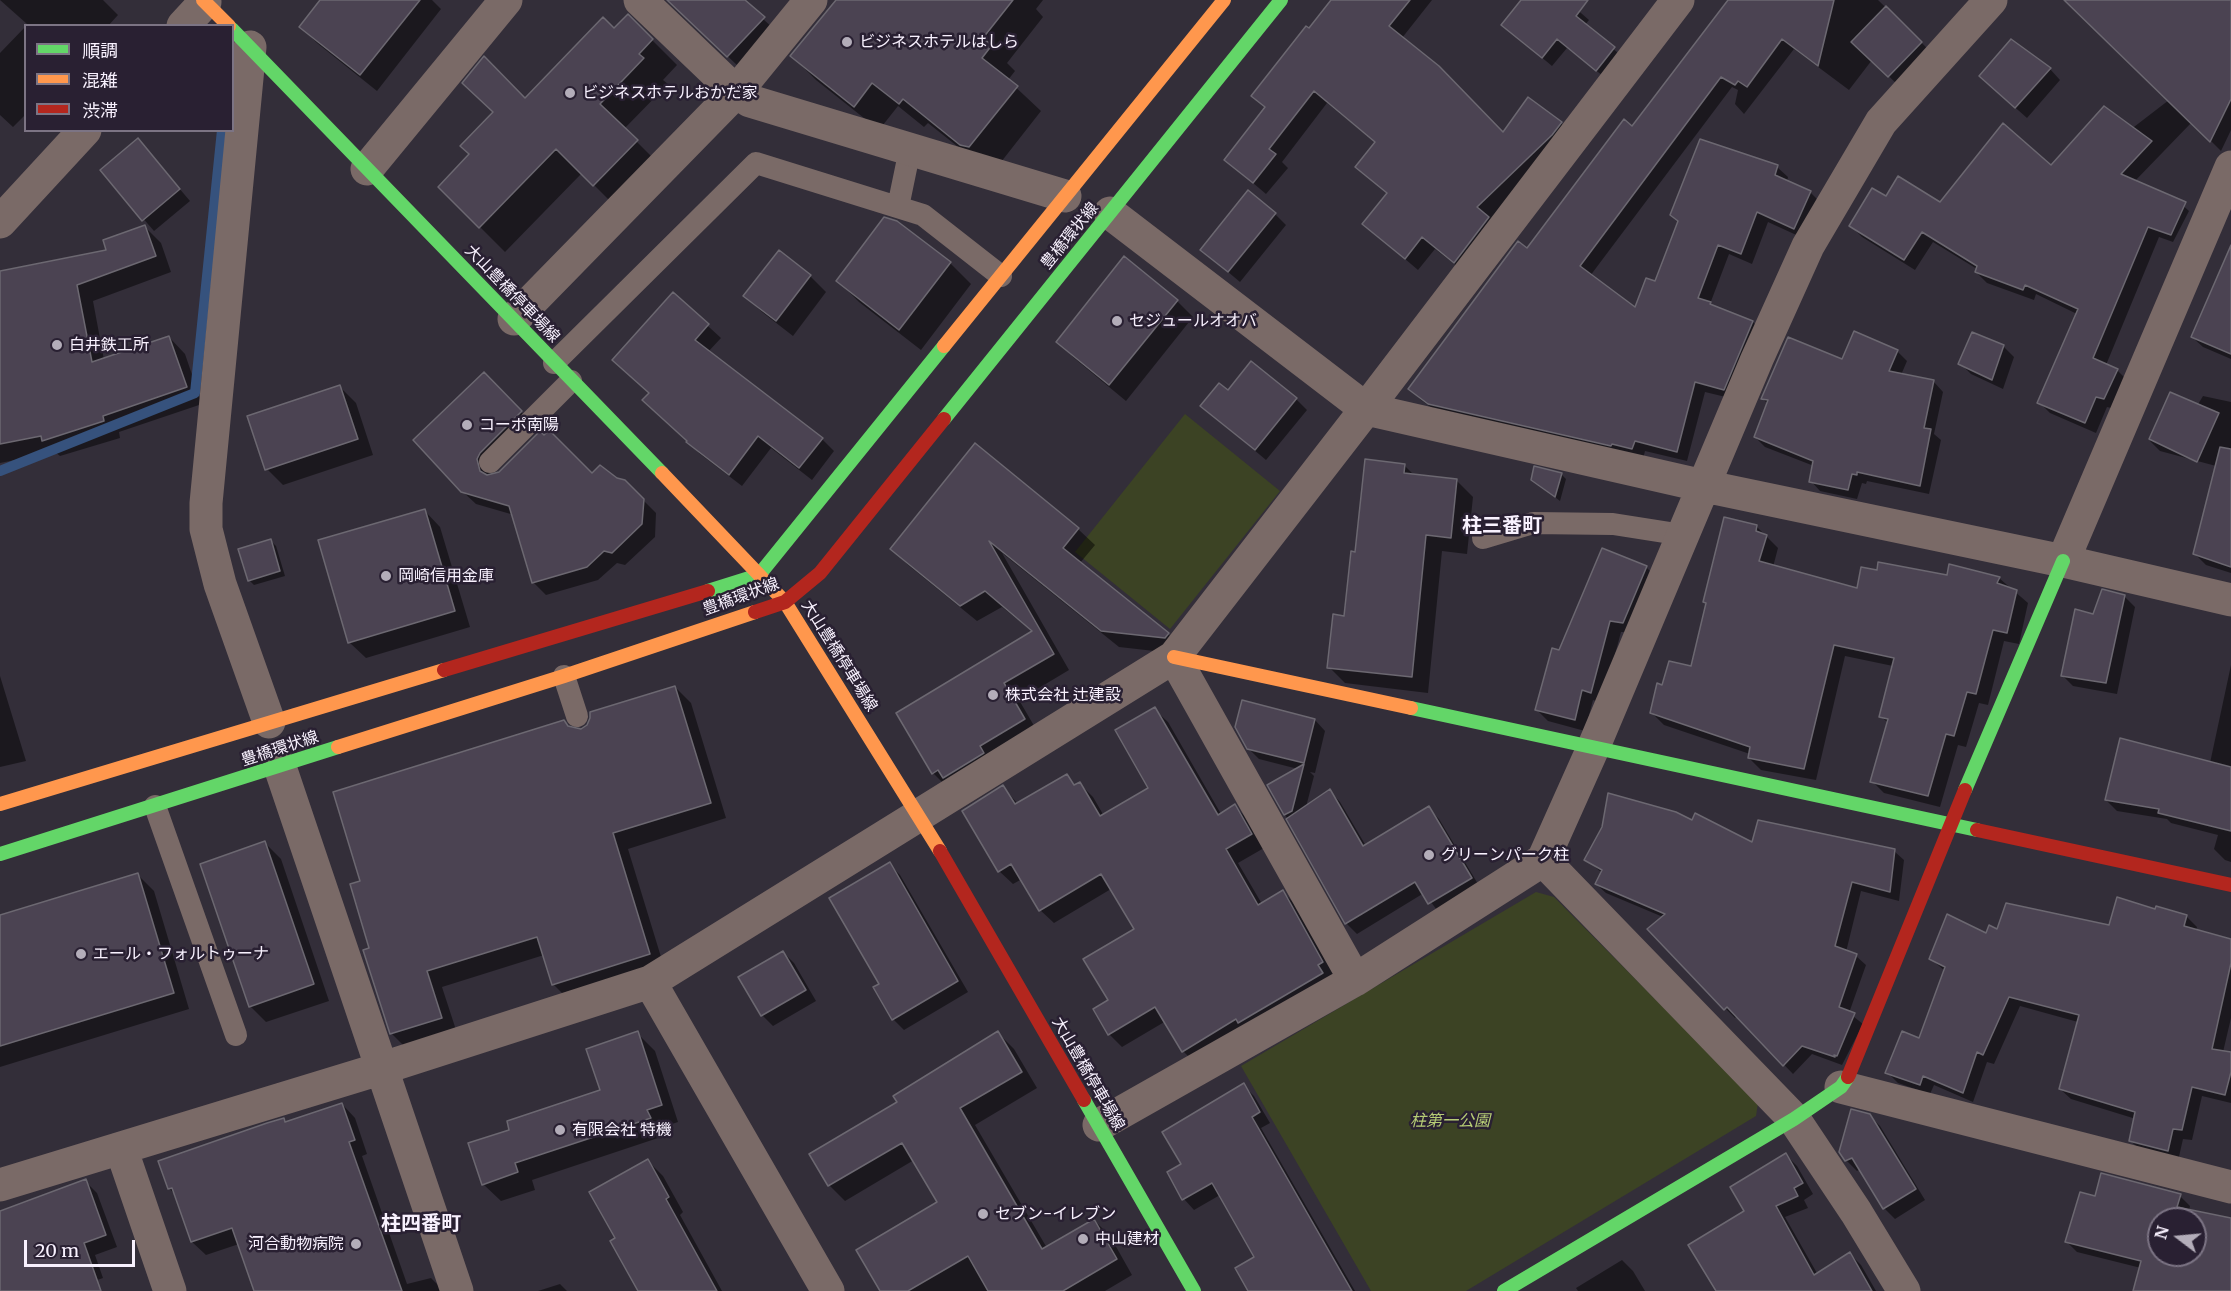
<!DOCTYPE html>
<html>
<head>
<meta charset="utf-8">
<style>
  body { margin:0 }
  #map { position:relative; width:2231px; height:1291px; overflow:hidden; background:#332e39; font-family:Merriweather,"Noto Sans JP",serif }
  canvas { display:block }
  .legend { position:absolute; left:24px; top:24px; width:210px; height:108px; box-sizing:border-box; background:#292032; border:2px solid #7c7484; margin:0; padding:8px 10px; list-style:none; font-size:18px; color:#f8f1fe }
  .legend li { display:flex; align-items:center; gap:12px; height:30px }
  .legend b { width:30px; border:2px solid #7c7484 }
  .north { position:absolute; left:2147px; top:1207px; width:60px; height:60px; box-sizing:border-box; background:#292032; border:2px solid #7c7484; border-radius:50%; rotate:286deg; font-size:16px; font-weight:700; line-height:24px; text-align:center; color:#f8f1fe }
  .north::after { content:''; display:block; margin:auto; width:21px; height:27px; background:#b3adb9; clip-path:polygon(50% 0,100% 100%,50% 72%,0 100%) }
  .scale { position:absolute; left:24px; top:1240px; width:111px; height:27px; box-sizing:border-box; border:3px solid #f8f1fe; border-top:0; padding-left:8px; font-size:18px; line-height:21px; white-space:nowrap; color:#f8f1fe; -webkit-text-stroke:4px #292032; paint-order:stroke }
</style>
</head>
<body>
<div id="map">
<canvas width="2231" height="1291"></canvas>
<ul class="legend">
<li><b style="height:8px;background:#63d668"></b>順調</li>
<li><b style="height:8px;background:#ff974d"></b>混雑</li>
<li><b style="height:8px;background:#b3261e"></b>渋滞</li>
</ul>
<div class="north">N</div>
<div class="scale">20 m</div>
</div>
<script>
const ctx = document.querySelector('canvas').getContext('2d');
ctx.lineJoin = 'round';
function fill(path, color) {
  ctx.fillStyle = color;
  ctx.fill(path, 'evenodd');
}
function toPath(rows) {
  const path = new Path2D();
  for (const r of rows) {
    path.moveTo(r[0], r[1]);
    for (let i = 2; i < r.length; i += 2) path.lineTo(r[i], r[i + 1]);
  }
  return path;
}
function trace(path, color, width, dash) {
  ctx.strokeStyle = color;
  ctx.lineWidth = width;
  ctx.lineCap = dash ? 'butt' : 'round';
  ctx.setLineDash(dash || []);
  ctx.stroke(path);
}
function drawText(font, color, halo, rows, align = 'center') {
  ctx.font = font + ' Merriweather,"Noto Sans JP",serif';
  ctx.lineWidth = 5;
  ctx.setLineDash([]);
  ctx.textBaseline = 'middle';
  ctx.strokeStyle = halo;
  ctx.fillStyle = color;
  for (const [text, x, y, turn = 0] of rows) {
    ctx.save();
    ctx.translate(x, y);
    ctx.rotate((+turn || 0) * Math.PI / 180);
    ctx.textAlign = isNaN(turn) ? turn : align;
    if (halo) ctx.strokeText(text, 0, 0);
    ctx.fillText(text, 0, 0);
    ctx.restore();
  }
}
const green = toPath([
  [1185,414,1280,491,1170,629,1075,552],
  [1536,892,1554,897,1758,1103,1756,1116,1466,1291,1371,1291,1241,1066]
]);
const shadow = toPath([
  [0,0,103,0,118,15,108,26,26,26,27,24],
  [322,0,432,0,441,9,377,91,317,43,301,27],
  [668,0,742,0,773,28,738,66],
  [837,0,1043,0,1036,9,1043,17,1007,63,1015,71,1008,80,1041,111,994,171,986,169,928,123,924,127,898,106,879,130,816,80,792,56],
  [1347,0,1432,0,1402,38,1504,134,1561,123,1573,135,1467,274,1435,249,1418,270,1364,224,1388,194,1357,167,1376,143,1327,103,1282,162,1288,168,1266,194,1226,160,1266,108,1253,96,1309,30],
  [1523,0,1566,0,1589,20,1585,25,1624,58,1607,79,1567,48,1552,66,1503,25],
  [1761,0,1878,0,1932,53,1900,87,1872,60,1849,90,1794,49,1744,114,1735,104,1738,90,1732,87,1590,276,1636,310,1655,283,1777,167,1788,177,1787,182,1810,192,1821,203,1805,239,1768,222,1752,264,1729,254,1710,304,1713,308,1753,322,1763,333,1734,399,1705,392,1687,461,1645,451,1643,459,1440,414,1421,400,1410,389,1528,250,1633,128],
  [2076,0,2231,0,2231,130,2221,151,2192,122,2134,182,2178,201,2189,211,2173,242,2159,237,2106,365,2117,370,2128,381,2115,409,2107,407,2096,433,2050,413,2039,402,2077,314,2036,294,2034,300,1987,283,1976,272,1977,269,1933,242,1915,270,1862,237,1851,226,1887,198,1941,204,2051,167,2117,140,2169,100],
  [26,26,26,114,13,127,0,115,0,53],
  [614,30,652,40,677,65,663,80,668,84,624,129,661,166,619,210,582,173,505,252,440,187,525,99],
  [2050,69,2060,80,2027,118,1992,87],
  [138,140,190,201,154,231,102,171],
  [1275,214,1286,225,1240,282,1202,250],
  [145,227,161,243,171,272,93,301,104,360,169,337,185,354,202,404,119,432,120,438,60,456,55,452,0,463,0,272,108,251],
  [2231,249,2231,359,2203,347,2192,337],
  [950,263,971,284,921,350,859,302,838,281],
  [810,276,826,292,793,336,762,312,745,296],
  [673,294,721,338,708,352,822,439,834,451,812,480,771,448,742,486,700,454,688,442,650,393],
  [1177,301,1193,317,1126,401,1074,358,1058,342],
  [2003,346,2014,357,2003,389,1971,374,1960,363],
  [1897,351,1907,361,1901,375,1934,382,1943,392,1934,434,1941,440,1929,494,1867,481,1866,484,1862,483,1857,499,1820,491,1811,481,1814,466,1765,447,1755,437,1768,404,1762,398,1843,361],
  [497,386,533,425,492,466,490,476,592,475,624,481,656,513,655,537,625,565,617,563,598,580,546,595,533,582,514,515,476,504,462,491],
  [340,387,356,403,373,455,283,485,267,469],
  [1228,392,1296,399,1307,410,1266,460,1202,406],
  [2171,394,2197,406,2203,396,2231,402,2231,470,2160,451,2150,441],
  [975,446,1078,529,1095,545,1080,563,1168,634,1184,650,1181,654,1119,647,1002,553,1069,670,1019,700,1040,736,949,789,933,773,1033,632,1002,607,977,621,908,565,892,549],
  [1404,465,1415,476,1457,481,1473,497,1467,554,1442,551,1428,693,1345,683,1329,667,1345,617,1356,553],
  [1561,474,1566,479,1560,501,1538,484],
  [2231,504,2231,573,2206,565,2195,554],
  [424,510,440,527,470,627,366,658,349,642],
  [1756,526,1778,548,1773,567,1858,590,1948,577,1999,578,2028,603,2019,644,2004,641,1988,705,1979,703,1966,747,1958,745,1940,807,1884,793,1872,781,1888,723,1881,716,1893,666,1845,656,1816,780,1761,770,1749,758,1750,754,1664,725,1652,713,1663,687,1692,668],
  [271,541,276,546,285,576,254,585,249,580],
  [1646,567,1657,578,1635,632,1621,632,1602,703,1593,700,1585,731,1548,721,1537,710,1560,652],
  [2124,596,2135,607,2117,694,2073,686,2062,675,2094,616],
  [2231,665,2231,862,2225,860,2214,849,2218,835,2171,823,2167,819,2117,811,2106,800,2210,763],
  [0,676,26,761,0,767],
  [675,687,691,703,726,818,628,849,665,970,569,1000,553,984,544,955,442,987,457,1033,407,1049,391,1033,371,949,362,882,570,728,581,731],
  [1154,709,1168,722,1221,814,1235,806,1248,820,1264,848,1238,863,1262,904,1283,892,1296,905,1335,975,1196,1064,1183,1051,1166,1021,1122,1047,1109,1034,1110,1001,1136,930,1111,889,1054,923,1040,910,1022,879,1013,884,999,871,1003,787,1018,804,1066,776,1076,786,1080,784,1093,797,1104,816,1151,788],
  [1315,720,1325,731,1315,773,1310,772,1314,776,1306,807,1330,791,1340,802,1366,846,1428,808,1439,819,1481,889,1440,914,1424,893,1357,934,1346,923,1269,786,1298,769,1259,759,1248,748],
  [265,843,281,859,329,1001,266,1022,250,1006],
  [1753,844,1894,851,1904,860,1899,901,1861,891,1846,952,1856,956,1866,965,1849,1013,1863,1024,1842,1065,1812,1054,1793,1074,1737,1016,1735,1018,1726,1009,1649,929,1663,917,1606,893,1596,884,1602,873,1586,859],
  [889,864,900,875,968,992,904,1030,893,1019,881,984],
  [138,875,154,891,189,1009,0,1067,0,917],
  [2156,911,2186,916,2197,927,2196,931,2231,941,2231,1018,2223,1052,2231,1054,2231,1103,2202,1096,2192,1140,2183,1139,2178,1161,2141,1151,2131,1141,2136,1119,2071,1099,2060,1089,2078,1022,2020,1006,1994,1064,1987,1062,1973,1102,1934,1085,1930,1094,1898,1083,1887,1072,1920,1040,1945,971,1931,959,1998,931,2110,927],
  [783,952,794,963,816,1001,773,1026,762,1015],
  [637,1033,655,1051,678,1122,663,1127,667,1135,532,1180,535,1190,501,1201,483,1184,511,1131,602,1091],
  [998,1033,1014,1049,1037,1088,975,1125,1047,1248,1094,1220,1110,1236,1132,1275,1105,1291,882,1291,939,1203,914,1160,845,1201,829,1185,899,1102],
  [1243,1085,1254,1096,1270,1123,1261,1128,1355,1291,1250,1291,1256,1257,1220,1195,1194,1210,1184,1199,1183,1165],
  [342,1104,355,1118,367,1154,362,1156,407,1284,431,1278,444,1291,256,1291,239,1244,206,1255,192,1242,176,1196,169,1188,283,1120,287,1123],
  [1869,1115,1880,1126,1925,1200,1895,1219,1884,1208,1861,1169,1857,1171,1846,1160],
  [1786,1155,1797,1166,1813,1194,1804,1200,1808,1208,1785,1217,1818,1275,1850,1254,1861,1265,1876,1291,1718,1291,1746,1212],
  [648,1161,663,1176,683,1212,680,1215,722,1291,639,1291,617,1239],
  [85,1181,97,1193,117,1247,95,1255,103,1278,66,1291,0,1291,0,1212],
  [2180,1196,2190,1206,2189,1211,2231,1220,2231,1291,2135,1291,2141,1268,2077,1252,2067,1242,2096,1198],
  [2159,1219,2195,1219,2195,1255,2159,1255],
  [1622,1260,1633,1271,1645,1291,1578,1291,1576,1288],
  [560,1284,567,1291,538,1291]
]);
const stream = toPath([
  [0,471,195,393,222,130]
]);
const building = toPath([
  [320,0,420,0,360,75,299,27,320,0],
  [667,0,745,0,765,17,727,57,667,0],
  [836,0,1013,0,983,38,992,45,982,58,1018,86,969,147,960,145,903,99,899,104,872,83,854,107,790,56,836,0],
  [1331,0,1410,0,1389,26,1439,66,1503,132,1528,97,1562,122,1552,135,1477,207,1489,217,1454,263,1422,237,1405,259,1362,224,1387,193,1355,167,1375,142,1314,91,1269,149,1276,154,1253,183,1224,160,1265,107,1251,96,1306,26,1309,28,1331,0],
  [1521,0,1588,0,1576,16,1615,47,1596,71,1557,39,1542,58,1501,25,1521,0],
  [1728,0,1834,0,1818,66,1782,39,1747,87,1738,81,1735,85,1721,77,1580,266,1635,307,1646,278,1655,281,1678,221,1670,215,1700,139,1778,165,1775,175,1811,191,1794,229,1757,212,1741,254,1718,245,1698,298,1711,302,1710,304,1753,321,1724,390,1695,382,1677,452,1635,441,1632,449,1612,444,1611,446,1428,404,1408,389,1518,241,1527,248,1624,119,1632,126,1728,0],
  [2064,0,2231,0,2231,99,2210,142,2064,0],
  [1886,6,1922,42,1888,77,1851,42,1886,6],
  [628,14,653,39,639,54,644,58,600,104,638,140,593,186,556,149,479,228,438,187,469,154,460,146,493,112,462,83,484,56,525,98,603,17,614,28,628,14],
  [2011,39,2051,68,2015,108,1979,76,2011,39],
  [2104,106,2152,141,2121,174,2186,202,2171,235,2148,227,2093,358,2118,369,2104,399,2096,397,2085,423,2037,403,2078,309,2025,285,2023,290,1975,272,1977,266,1922,232,1904,260,1849,226,1872,188,1886,196,1898,176,1940,202,2003,123,2051,165,2104,106],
  [138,138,180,189,142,221,100,170,138,138],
  [1248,190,1276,213,1228,272,1200,250,1248,190],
  [884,217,897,221,951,262,899,330,836,281,884,217],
  [145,225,156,256,77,285,92,362,169,336,187,387,103,416,104,421,42,441,41,436,0,444,0,271,106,250,103,240,145,225],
  [2231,245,2231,354,2191,337,2231,245],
  [779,250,811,275,776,321,743,296,779,250],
  [1124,256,1178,300,1109,385,1056,342,1124,256],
  [673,292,709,324,695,340,823,438,799,468,758,436,729,475,686,442,687,441,642,400,649,393,612,360,673,292],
  [1854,331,1898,350,1889,371,1934,380,1924,428,1931,429,1920,486,1857,472,1857,475,1852,474,1848,490,1809,482,1813,461,1754,437,1768,400,1761,399,1788,337,1842,359,1854,331],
  [1972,332,2004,345,1992,380,1958,364,1972,332],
  [1251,361,1297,398,1255,450,1200,406,1219,383,1228,390,1251,361],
  [484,372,522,411,480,453,477,459,480,471,487,475,499,472,540,431,544,435,549,430,592,473,600,465,617,478,625,480,644,499,642,524,612,553,604,551,587,567,532,583,509,506,461,492,413,440,484,372],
  [340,385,358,439,265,470,247,416,340,385],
  [2170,392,2219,413,2197,462,2149,439,2170,392],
  [975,443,1079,528,1063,548,1169,633,1165,638,1101,631,989,541,1054,654,1004,683,1025,719,980,746,984,753,943,778,938,770,932,774,896,713,1032,631,985,591,960,606,890,549,975,443],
  [2220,447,2231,449,2231,567,2193,554,2220,447],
  [1365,459,1405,464,1404,473,1457,479,1451,538,1426,535,1412,677,1327,668,1333,614,1344,616,1351,551,1355,552,1365,459],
  [1534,466,1562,473,1555,497,1531,480,1534,466],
  [425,509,455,611,348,643,318,540,425,509],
  [1724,517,1757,525,1756,531,1767,535,1759,561,1857,588,1861,567,1877,570,1878,562,1947,575,1949,564,2000,577,1997,583,2017,590,2007,633,1993,630,1976,694,1967,692,1954,736,1946,734,1928,796,1870,782,1888,719,1879,717,1894,658,1834,645,1804,769,1748,758,1750,747,1650,713,1657,683,1662,685,1669,661,1691,666,1706,603,1703,602,1724,517],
  [271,539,280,571,248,581,238,549,271,539],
  [1602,548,1647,566,1623,623,1610,621,1591,693,1582,690,1575,720,1535,710,1552,648,1559,650,1602,548],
  [2102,589,2125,595,2106,683,2061,676,2075,609,2093,614,2102,589],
  [675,686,711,803,613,833,650,954,552,985,537,937,427,971,442,1018,390,1034,363,950,369,948,350,884,360,881,333,792,564,720,568,726,581,729,587,725,590,718,590,712,675,686],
  [1242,700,1315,719,1304,763,1247,749,1235,727,1242,700],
  [1155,707,1218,815,1235,804,1252,834,1226,849,1258,905,1283,890,1323,962,1318,965,1323,973,1238,1023,1236,1019,1182,1052,1155,1007,1108,1035,1093,1009,1108,1000,1083,959,1134,929,1101,874,1039,911,1011,864,998,872,962,811,1003,785,1015,804,1067,774,1074,785,1080,782,1100,816,1148,788,1115,730,1155,707],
  [2120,738,2231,767,2231,831,2158,813,2159,809,2105,800,2120,738],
  [1304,764,1292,811,1284,815,1267,785,1304,764],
  [1330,789,1363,846,1429,806,1472,878,1428,904,1415,882,1345,924,1286,819,1330,789],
  [1608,793,1676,812,1692,820,1695,813,1752,842,1758,820,1895,849,1890,892,1852,882,1835,946,1857,954,1839,1007,1855,1013,1837,1056,1834,1055,1835,1057,1802,1046,1783,1066,1727,1007,1724,1010,1647,929,1665,914,1595,884,1602,870,1584,860,1602,827,1608,793],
  [265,841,314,984,249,1007,200,864,265,841],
  [890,862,958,981,892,1020,873,987,879,984,829,898,890,862],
  [138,873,174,993,0,1046,0,915,138,873],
  [2117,897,2155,909,2156,906,2187,915,2184,926,2231,939,2231,963,2212,1049,2231,1052,2231,1072,2225,1095,2192,1087,2182,1130,2173,1129,2168,1151,2129,1141,2135,1112,2059,1089,2079,1015,2009,997,1983,1055,1977,1052,1963,1093,1923,1076,1920,1085,1885,1073,1902,1031,1919,1038,1945,967,1929,959,1947,914,1986,933,1989,925,1997,929,2006,903,2109,925,2117,897],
  [783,951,806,990,761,1016,738,977,783,951],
  [638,1031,662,1105,647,1110,651,1118,515,1163,518,1172,482,1185,468,1143,509,1130,507,1121,600,1090,586,1049,638,1031],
  [998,1031,1022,1072,960,1108,1042,1249,1094,1219,1117,1259,1063,1291,988,1291,968,1256,908,1291,880,1291,856,1250,937,1202,902,1143,828,1186,809,1154,897,1102,893,1096,998,1031],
  [1244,1083,1260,1112,1252,1117,1352,1291,1248,1291,1235,1268,1254,1257,1212,1183,1182,1200,1167,1172,1181,1164,1162,1132,1244,1083],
  [342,1103,355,1140,349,1142,402,1291,254,1291,232,1228,191,1242,172,1188,168,1189,158,1161,267,1123,284,1118,285,1122,342,1103],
  [1851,1109,1870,1114,1916,1189,1883,1209,1852,1158,1845,1161,1839,1152,1851,1109],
  [1786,1153,1803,1183,1794,1188,1798,1196,1776,1206,1814,1275,1850,1252,1872,1291,1716,1291,1688,1245,1744,1211,1730,1187,1786,1153],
  [648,1159,669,1197,666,1199,717,1291,638,1291,610,1241,615,1238,589,1192,648,1159],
  [2101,1173,2181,1194,2177,1207,2231,1218,2231,1291,2133,1291,2141,1261,2065,1242,2080,1192,2095,1196,2101,1173],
  [2159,1219,2195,1219,2195,1255,2159,1255,2159,1219],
  [86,1179,106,1235,84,1243,101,1291,0,1291,0,1211,86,1179]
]);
const lane = toPath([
  [898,207,910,149],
  [554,363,756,163,923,215,1001,276],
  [490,462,571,381],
  [1483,538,1533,523,1613,524,1683,535],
  [564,676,577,716],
  [155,806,236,1035]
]);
const street = toPath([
  [640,0,736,92,750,101,1065,196],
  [183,26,205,2],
  [250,47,206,503,206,529,220,584,269,722],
  [367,169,506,0],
  [1110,213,1366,409,1704,486,2063,561,2231,600],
  [0,222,85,130],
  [514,319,736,92,811,0],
  [2063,561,2231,167],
  [1174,657,1355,980],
  [280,767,457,1291],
  [1543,860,1794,1119,1856,1212,1904,1291],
  [650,982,828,1291],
  [1841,1087,2231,1187],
  [1099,1125,1355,980,1543,860,1594,746,1757,359,1808,246,1881,122,1991,0],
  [121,1148,170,1291],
  [0,1185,383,1068,650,982,1174,657,1366,409,1678,0]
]);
const fast = toPath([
  [232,29,662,473],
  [944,419,1281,0],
  [708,591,759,575,944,346],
  [1411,708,1977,830],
  [1965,790,2063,561],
  [0,854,338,747],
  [1084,1100,1194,1291],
  [1504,1291,1794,1119,1841,1087,1848,1077]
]);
const slow = toPath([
  [203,0,229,26],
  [944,346,1224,0],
  [662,473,785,602,940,851],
  [1174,657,1411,708],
  [338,747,564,676,755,612],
  [0,804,444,670]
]);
const jam = toPath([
  [755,612,785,602,820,573,944,419],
  [444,670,708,591],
  [1977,830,2231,885],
  [940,851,1084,1100],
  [1848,1077,1965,790]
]);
const markers = [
  [847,42,6,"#b3adb9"],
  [570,93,6,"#b3adb9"],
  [1117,321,6,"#b3adb9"],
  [57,345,6,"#b3adb9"],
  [467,425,6,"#b3adb9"],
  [386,576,6,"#b3adb9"],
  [993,695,6,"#b3adb9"],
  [1429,855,6,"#b3adb9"],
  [81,954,6,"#b3adb9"],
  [560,1130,6,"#b3adb9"],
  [983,1214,6,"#b3adb9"],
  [1083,1239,6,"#b3adb9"],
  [356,1244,6,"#b3adb9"]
];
const poiNames = [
  ["ビジネスホテルはしら",859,42],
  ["ビジネスホテルおかだ家",582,93],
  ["セジュールオオバ",1129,321],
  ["白井鉄工所",69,345],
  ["コーポ南陽",479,425],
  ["岡崎信用金庫",398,576],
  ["株式会社 辻建設",1005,695],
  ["グリーンパーク柱",1441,855],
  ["エール・フォルトゥーナ",93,954],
  ["有限会社 特機",572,1130],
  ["セブン-イレブン",995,1214],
  ["中山建材",1095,1239],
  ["河合動物病院",344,1244,"right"]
];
const streetNames = [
  ["豊橋環状線",1070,236,-51],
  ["大山豊橋停車場線",512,294,46],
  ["豊橋環状線",741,597,-20],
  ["大山豊橋停車場線",839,656,58],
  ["豊橋環状線",280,749,-18],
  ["大山豊橋停車場線",1088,1074,60]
];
const parkNames = [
  ["柱第一公園",1450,1121]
];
const quarterNames = [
  ["柱三番町",1502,526],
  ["柱四番町",421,1224]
];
fill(green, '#3c4324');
fill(shadow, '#0007');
trace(stream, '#36527d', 10);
fill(building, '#4b4352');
trace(building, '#6c6871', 1.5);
trace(lane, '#7a6a67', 22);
trace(street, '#7a6a67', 33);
trace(fast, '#63d668', 14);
trace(slow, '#ff974d', 14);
trace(jam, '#b3261e', 14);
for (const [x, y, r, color] of markers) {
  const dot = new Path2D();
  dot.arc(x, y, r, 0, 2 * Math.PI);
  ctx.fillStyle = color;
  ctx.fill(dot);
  trace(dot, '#292032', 2);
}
drawText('16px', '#f8f1fe', '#292032', poiNames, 'left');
drawText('16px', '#f8f1fe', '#292032', streetNames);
drawText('italic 16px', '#b7cd75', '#292032', parkNames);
drawText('bold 20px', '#f8f1fe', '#292032', quarterNames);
</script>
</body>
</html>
